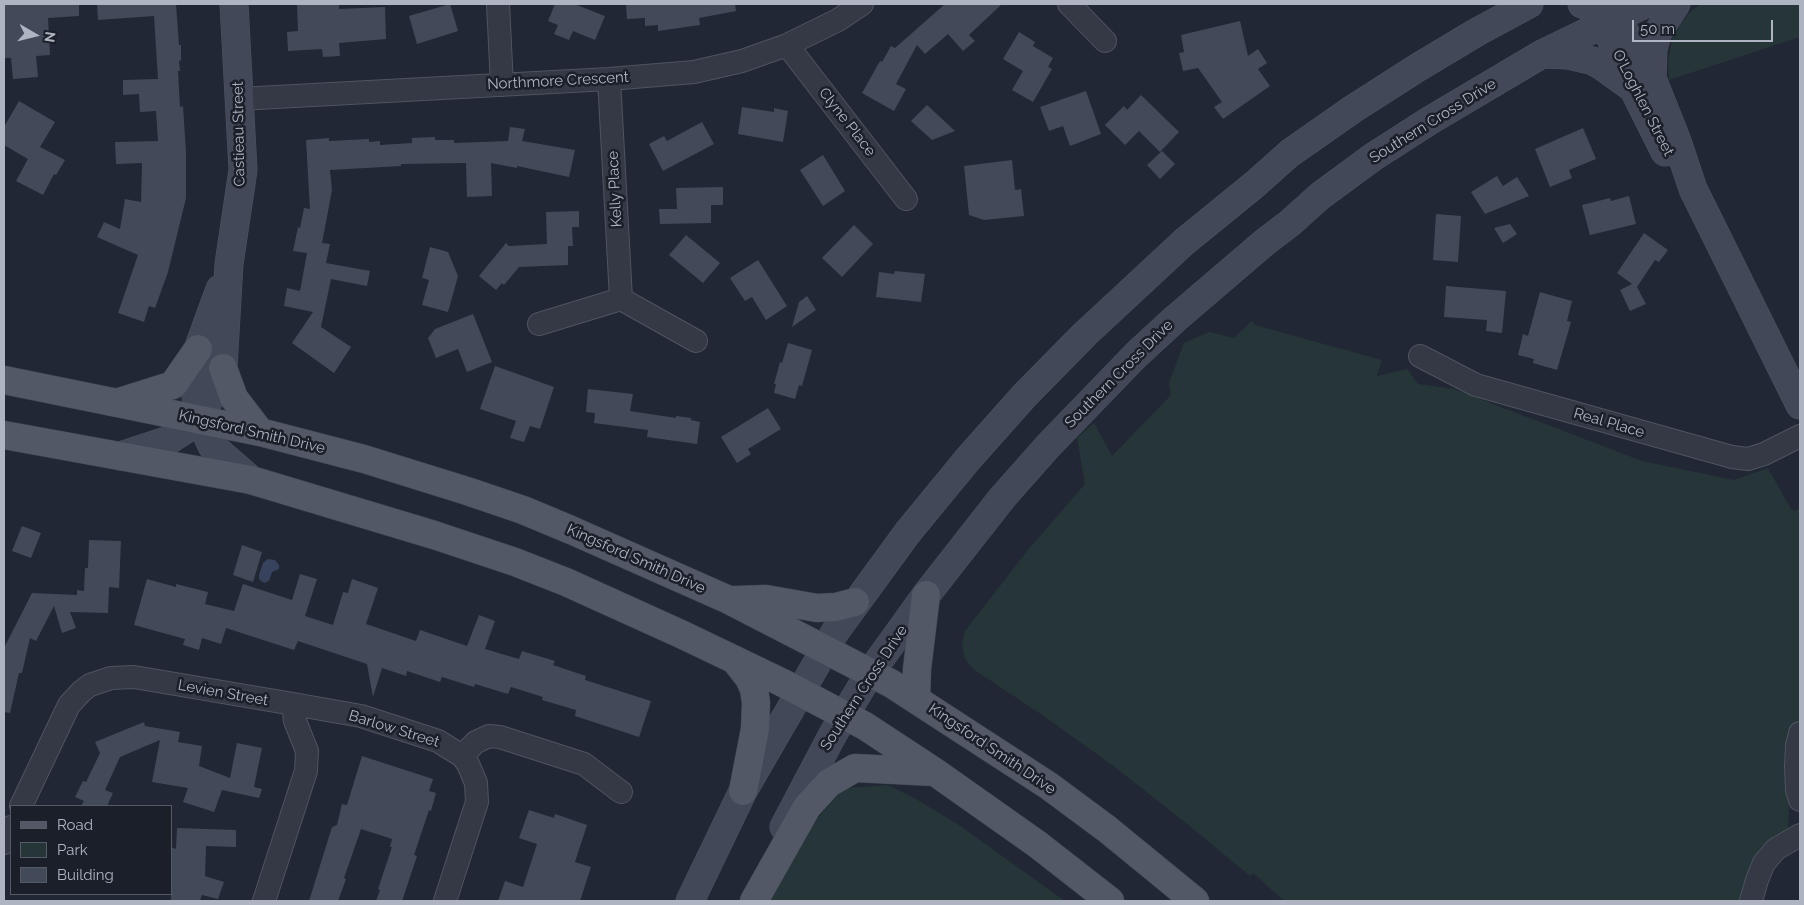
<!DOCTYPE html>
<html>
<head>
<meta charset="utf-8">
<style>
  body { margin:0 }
  #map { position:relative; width:1804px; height:905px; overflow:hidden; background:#212734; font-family:Raleway,sans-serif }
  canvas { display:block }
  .frame { position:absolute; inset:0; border:5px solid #aeb4c2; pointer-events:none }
  .legend { position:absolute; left:10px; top:805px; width:162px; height:90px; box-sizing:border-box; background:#1a1f29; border:1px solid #555b66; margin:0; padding:6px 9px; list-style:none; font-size:15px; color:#aeb4c2 }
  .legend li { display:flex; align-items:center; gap:10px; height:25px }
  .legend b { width:25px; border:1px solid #555b66 }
  .north { position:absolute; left:10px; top:10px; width:50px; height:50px; -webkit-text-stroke:4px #1a1f29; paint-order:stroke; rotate:98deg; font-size:14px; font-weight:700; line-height:20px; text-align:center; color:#aeb4c2 }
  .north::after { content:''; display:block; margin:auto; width:18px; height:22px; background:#aeb4c2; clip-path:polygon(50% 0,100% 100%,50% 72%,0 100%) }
  .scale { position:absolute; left:1632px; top:20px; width:141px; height:22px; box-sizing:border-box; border:2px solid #aeb4c2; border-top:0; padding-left:6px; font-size:15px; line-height:18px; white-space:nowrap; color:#aeb4c2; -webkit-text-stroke:4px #1a1f29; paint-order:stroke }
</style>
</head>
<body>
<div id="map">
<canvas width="1804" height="905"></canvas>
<div class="frame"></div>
<ul class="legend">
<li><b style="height:6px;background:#525865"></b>Road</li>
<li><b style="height:14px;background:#263538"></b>Park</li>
<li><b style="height:14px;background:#424a59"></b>Building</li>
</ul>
<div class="north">N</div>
<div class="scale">50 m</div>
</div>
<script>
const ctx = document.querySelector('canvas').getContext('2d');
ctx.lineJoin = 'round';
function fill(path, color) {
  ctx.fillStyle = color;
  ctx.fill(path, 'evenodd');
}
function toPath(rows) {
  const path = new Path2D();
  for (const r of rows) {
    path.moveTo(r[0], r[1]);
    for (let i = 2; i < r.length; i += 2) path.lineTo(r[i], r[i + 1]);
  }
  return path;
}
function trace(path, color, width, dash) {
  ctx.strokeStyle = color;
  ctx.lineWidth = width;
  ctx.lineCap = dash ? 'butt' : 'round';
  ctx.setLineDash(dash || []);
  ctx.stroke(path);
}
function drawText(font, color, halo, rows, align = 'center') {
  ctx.font = font + ' Raleway,sans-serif';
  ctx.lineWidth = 5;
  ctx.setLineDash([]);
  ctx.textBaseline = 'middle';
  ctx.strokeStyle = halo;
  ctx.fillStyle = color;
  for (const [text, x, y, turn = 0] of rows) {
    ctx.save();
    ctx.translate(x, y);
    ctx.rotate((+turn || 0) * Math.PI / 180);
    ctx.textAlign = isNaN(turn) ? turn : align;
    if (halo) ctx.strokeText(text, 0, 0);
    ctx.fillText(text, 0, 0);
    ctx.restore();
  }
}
const green = toPath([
  [1701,4,1800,4,1800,37,1669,80,1668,63,1672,38,1689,13],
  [1252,321,1255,325,1382,360,1377,376,1407,369,1418,384,1454,389,1642,461,1734,480,1768,468,1791,509,1795,511,1800,508,1800,733,1790,770,1788,831,1743,901,1284,901,1253,873,1250,876,1186,823,1112,765,1045,717,973,669,965,659,962,646,965,631,1027,551,1085,484,1077,438,1094,423,1112,456,1171,395,1169,383,1184,343,1209,332,1234,338],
  [888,785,916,799,959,825,1065,901,771,901,800,838,844,788]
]);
const water = toPath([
  [268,559,275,560,279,565,279,569,272,572,269,581,264,583,259,579,259,575,263,563]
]);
const building = toPath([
  [4,4,79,4,79,16,48,18,50,55,36,56,38,77,13,79,11,58,5,58],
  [97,4,176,4,179,45,181,45,181,60,179,61,180,71,178,71,180,107,183,106,186,152,186,198,168,272,155,308,149,306,144,322,118,313,138,255,97,237,104,222,120,229,125,199,141,202,142,163,116,164,115,142,158,141,156,111,140,112,139,94,123,95,123,80,158,79,154,16,98,20],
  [297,4,339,4,339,9,385,7,386,39,339,43,340,56,323,57,322,49,288,51,287,32,298,31],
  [450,4,458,31,417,44,409,16],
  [555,4,574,4,605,16,595,40,573,31,569,40,554,34,558,25,548,21],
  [626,4,735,4,736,11,699,18,700,25,658,31,658,25,645,26,645,18,627,19],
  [945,4,1002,4,969,35,975,41,963,51,948,34,925,54,917,45,896,84,906,89,894,111,862,93,880,61,882,62,891,46,895,48],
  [1240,21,1248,56,1258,49,1267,63,1258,69,1270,86,1223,119,1214,107,1222,102,1198,68,1183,71,1179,53,1184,52,1181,35],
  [1019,32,1035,42,1033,46,1053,58,1048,67,1052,69,1033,102,1012,90,1023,71,1003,59],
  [1086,91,1101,134,1070,146,1063,126,1049,131,1040,107],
  [1141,95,1179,132,1160,152,1139,131,1125,145,1105,125,1124,106,1127,110],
  [19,101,55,122,40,147,65,160,56,175,54,174,43,195,16,181,28,159,4,145,4,127],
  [927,105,955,131,932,140,911,121],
  [742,107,774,112,774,108,788,111,783,142,738,134],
  [702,122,714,144,663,171,649,144,664,136,667,141],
  [510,127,525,129,522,141,575,150,569,177,517,166,517,168,491,163,492,196,467,197,466,163,401,164,401,166,330,170,332,190,322,243,330,244,326,263,370,271,367,286,331,279,321,327,351,347,334,373,292,343,313,312,284,306,287,288,300,291,307,253,293,251,298,227,300,228,304,208,310,209,306,140,329,138,329,141,369,139,369,142,380,141,380,145,412,143,412,138,435,137,435,140,454,140,454,143,508,141],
  [1583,128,1596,159,1569,170,1572,178,1550,187,1535,149],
  [1162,151,1175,164,1160,179,1147,165],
  [823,155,845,191,823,206,800,170],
  [1012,160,1015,190,1021,189,1024,216,984,220,969,215,964,166],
  [1497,176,1503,186,1517,177,1529,196,1485,214,1471,192],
  [723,187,723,205,711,205,711,223,660,224,659,209,677,209,676,188],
  [1629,196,1636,224,1590,235,1582,205,1610,198,1611,201],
  [579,211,579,227,572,227,573,246,568,246,568,265,519,267,504,285,502,283,496,290,479,276,506,243,509,246,547,244,546,212],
  [1436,214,1461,216,1458,262,1433,260],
  [1510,224,1517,234,1503,243,1494,228],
  [854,225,873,244,842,277,822,258],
  [1644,233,1668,250,1659,262,1655,260,1637,287,1646,304,1630,311,1620,290,1632,284,1617,273],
  [686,235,720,263,703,283,669,255],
  [430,247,448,252,458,276,448,312,422,305,429,280,422,278],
  [758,260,787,306,766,320,752,297,745,301,730,278],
  [895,271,925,274,921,302,876,297,879,272,894,274],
  [1446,286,1506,291,1502,333,1486,331,1487,320,1444,317],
  [1540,292,1572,301,1567,321,1571,322,1557,370,1533,363,1534,359,1518,355,1523,334,1528,336],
  [807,296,816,310,792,327,799,302],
  [473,314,492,362,467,372,458,349,436,358,428,338,435,329],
  [788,343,812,350,802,386,799,385,795,399,774,393,776,384,774,384,780,362,782,363],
  [495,366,554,387,540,429,530,426,524,442,510,438,516,421,480,409],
  [588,389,633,394,630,411,676,418,676,416,691,418,691,420,700,422,697,444,647,437,648,430,594,423,595,413,586,412],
  [768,408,781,429,748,449,751,454,737,463,721,437],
  [22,526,41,533,31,558,12,551],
  [89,540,121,541,119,588,109,587,108,613,70,612,76,628,62,633,54,606,36,641,30,638,22,673,19,673,10,713,4,712,4,648,32,593,77,595,77,590,84,591,85,568,88,568],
  [242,545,262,552,253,582,233,575],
  [300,574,317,579,305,616,333,625,343,592,348,593,352,579,378,588,366,624,416,641,420,630,467,646,479,615,495,621,485,649,519,659,522,651,555,661,553,665,586,676,585,680,651,701,639,737,575,716,576,710,542,700,543,697,511,687,508,694,475,684,474,687,442,677,440,682,407,671,406,676,382,668,373,697,367,664,298,641,294,650,226,628,221,644,202,638,199,650,183,645,185,639,134,625,147,579,176,587,176,584,208,592,205,604,234,611,243,584,292,600],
  [144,722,145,726,180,732,178,742,202,746,199,766,230,778,237,743,262,748,254,787,262,789,259,798,222,790,214,812,183,802,188,788,152,782,160,740,120,757,105,790,113,793,107,806,81,806,84,801,75,797,83,781,86,782,100,753,95,742],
  [362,756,433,779,429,791,436,793,431,811,429,810,414,855,417,856,402,901,376,901,380,890,378,889,392,847,390,847,392,839,361,829,344,878,346,879,338,901,309,901,332,827,337,825,342,804,347,805],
  [529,810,554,818,555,814,587,825,575,862,591,867,580,901,498,901,505,881,523,887,537,844,519,838],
  [177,828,236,830,236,847,206,846,205,876,224,882,218,899,202,895,200,901,171,901,171,847,176,849]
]);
const street = toPath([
  [498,4,502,85],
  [1069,4,1105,41],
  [787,45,906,199],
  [609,79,621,299],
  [239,99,609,79,694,72,742,61,787,45,838,20,862,4],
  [539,324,621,299,696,341],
  [1420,356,1476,385,1732,457,1748,459,1764,454,1800,436],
  [293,704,361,716,438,741,462,756,468,764,476,783,477,802,445,901],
  [1800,733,1797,746,1796,767,1797,790,1800,800],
  [462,756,476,742,489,736,500,737,584,764,621,792],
  [21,806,69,705,82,691,90,685,111,678,134,677,293,704,295,721,307,751,306,771,264,901],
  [4,843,11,827],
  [1751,901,1757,880,1764,863,1776,849,1800,835]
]);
const secondary = toPath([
  [1582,4,1598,10,1623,29,1652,78,1677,141,1693,189,1800,405],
  [1611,22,1610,36,1622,66,1665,152],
  [1543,54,1568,55,1593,61,1602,66,1631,87],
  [1652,78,1653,49,1657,34,1676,4],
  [220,289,198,349,194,386,196,396,200,420,212,446,251,480],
  [120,456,169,440,200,420,223,368,229,264,243,170,234,4],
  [784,827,833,734,870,673,926,595,1002,498,1048,446,1136,355,1175,319,1265,242,1290,223,1320,196,1373,157,1429,121,1542,54,1645,4],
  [690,901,743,791,835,632,908,532,968,459,1024,396,1085,334,1184,242,1254,185,1290,153,1353,109,1417,68,1477,32,1529,4]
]);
const primary = toPath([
  [223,368,234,398,260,432],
  [4,380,260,432,364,459,467,491,523,510,571,530,729,600,892,684,1049,786,1107,829,1195,901],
  [119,402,173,385,198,349],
  [4,435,251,480,434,535,515,562,566,582,683,635,781,682,865,726,935,772,1037,844,1110,901],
  [736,600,766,599,817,608,836,607,855,602],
  [735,660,749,678,754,689,756,703,755,729,743,791],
  [916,698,917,669,926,595],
  [754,901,807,807,829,783,855,768,934,772]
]);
const streetNames = [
  ["Northmore Crescent",558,81,-3],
  ["O'Loghlen Street",1643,103,63],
  ["Southern Cross Drive",1433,121,-32],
  ["Clyne Place",847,122,52],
  ["Castieau Street",239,134,-91],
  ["Kelly Place",615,189,-93],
  ["Southern Cross Drive",1119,374,-45],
  ["Real Place",1609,423,16],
  ["Kingsford Smith Drive",252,432,13],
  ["Kingsford Smith Drive",636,559,24],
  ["Southern Cross Drive",864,688,-57],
  ["Levien Street",223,693,10],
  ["Barlow Street",394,729,17],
  ["Kingsford Smith Drive",992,749,34]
];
fill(green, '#263538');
fill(water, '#37435c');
fill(building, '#424a59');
trace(street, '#4e5460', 24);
trace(secondary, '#4e5460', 29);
trace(primary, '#3d434e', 29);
trace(street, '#343945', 22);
trace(secondary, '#424858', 28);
trace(primary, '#525865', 28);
drawText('15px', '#aeb4c2', '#1a1f29', streetNames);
</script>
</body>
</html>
